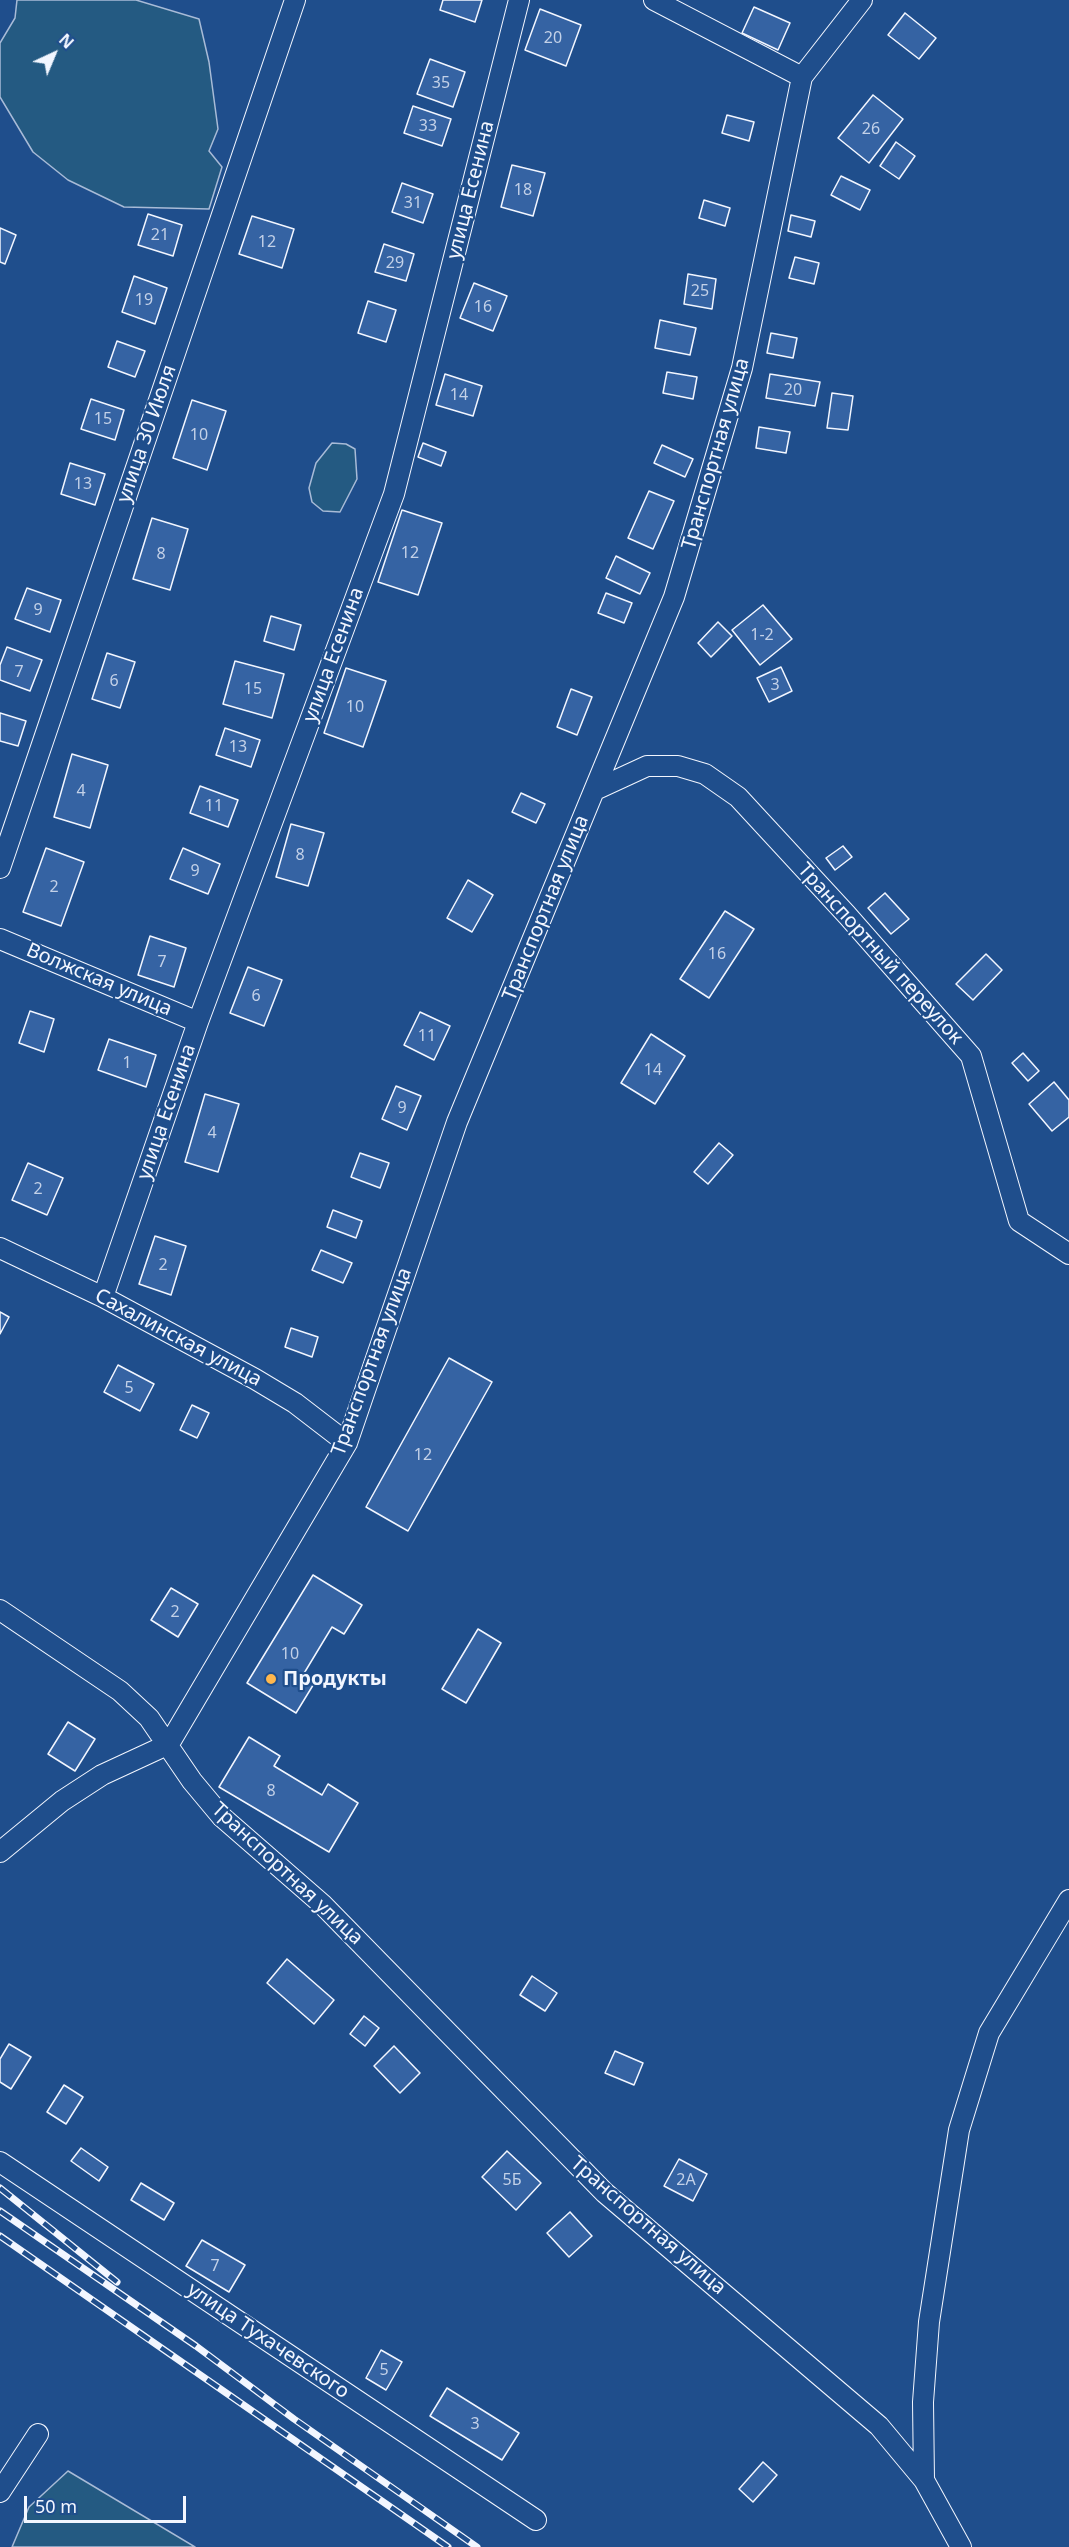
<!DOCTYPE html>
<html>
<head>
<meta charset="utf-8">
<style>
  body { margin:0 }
  #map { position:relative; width:1069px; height:2547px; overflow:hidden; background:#1f4e8c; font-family:"Noto Sans",sans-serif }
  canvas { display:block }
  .north { position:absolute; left:24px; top:24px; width:60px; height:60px; -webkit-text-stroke:4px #1f4e8c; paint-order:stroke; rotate:44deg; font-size:16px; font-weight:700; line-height:24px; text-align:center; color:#f2f6ff }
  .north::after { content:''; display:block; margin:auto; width:21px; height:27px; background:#f2f6ff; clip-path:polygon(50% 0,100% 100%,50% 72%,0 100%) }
  .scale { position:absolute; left:24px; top:2496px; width:162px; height:27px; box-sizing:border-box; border:3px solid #f2f6ff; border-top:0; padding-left:8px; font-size:18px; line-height:21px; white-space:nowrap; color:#f2f6ff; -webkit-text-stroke:4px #1f4e8c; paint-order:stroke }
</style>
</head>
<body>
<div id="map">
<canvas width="1069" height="2547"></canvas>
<div class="north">N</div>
<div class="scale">50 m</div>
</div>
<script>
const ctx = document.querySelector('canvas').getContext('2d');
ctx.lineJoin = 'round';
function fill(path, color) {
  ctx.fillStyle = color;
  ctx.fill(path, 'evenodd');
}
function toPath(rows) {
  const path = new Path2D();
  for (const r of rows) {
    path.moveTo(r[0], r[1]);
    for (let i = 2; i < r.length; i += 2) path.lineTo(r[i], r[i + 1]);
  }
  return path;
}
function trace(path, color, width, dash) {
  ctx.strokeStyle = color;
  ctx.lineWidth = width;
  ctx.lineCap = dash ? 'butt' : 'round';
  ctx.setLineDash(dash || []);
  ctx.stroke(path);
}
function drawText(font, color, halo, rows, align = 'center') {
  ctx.font = font + ' "Noto Sans",sans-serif';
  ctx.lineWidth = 4.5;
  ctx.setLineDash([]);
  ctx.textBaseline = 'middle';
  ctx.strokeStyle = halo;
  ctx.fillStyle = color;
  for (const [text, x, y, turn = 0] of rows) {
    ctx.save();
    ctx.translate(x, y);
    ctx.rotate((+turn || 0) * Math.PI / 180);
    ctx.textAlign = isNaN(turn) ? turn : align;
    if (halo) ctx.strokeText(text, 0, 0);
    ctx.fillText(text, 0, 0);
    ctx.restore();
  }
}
const green = toPath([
  [17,0,136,0,199,19,209,62,218,129,209,151,222,167,209,209,124,207,68,180,33,152,0,97,0,43,15,18,17,0],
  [332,443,346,444,355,449,357,479,340,512,323,511,312,502,309,488,316,463,332,443],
  [68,2471,195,2547,12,2547,29,2507,68,2471]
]);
const building = toPath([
  [443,0,482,0,475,22,440,10,443,0],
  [754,7,790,23,778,50,742,33,754,7],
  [540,9,581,25,566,66,525,50,540,9],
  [905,13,936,38,919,59,888,35,905,13],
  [430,59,465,72,453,107,417,94,430,59],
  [873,95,903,119,869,163,838,138,873,95],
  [413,106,451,119,442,146,404,133,413,106],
  [727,115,754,122,749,141,722,133,727,115],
  [896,142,915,156,899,179,880,166,896,142],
  [512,165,545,173,533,216,501,207,512,165],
  [841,176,870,190,860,210,831,195,841,176],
  [402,183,433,194,423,223,392,212,402,183],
  [704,200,730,208,725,226,699,218,704,200],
  [148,214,182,225,173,256,138,245,148,214],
  [791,215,815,221,811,237,788,231,791,215],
  [252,216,294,229,282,268,239,254,252,216],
  [0,228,16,235,5,264,0,262,0,228],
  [384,244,414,254,406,281,375,272,384,244],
  [795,257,819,263,814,284,789,278,795,257],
  [688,274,716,279,712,309,684,304,688,274],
  [134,276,167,288,155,324,122,312,134,276],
  [474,283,507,296,493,331,460,318,474,283],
  [368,301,396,310,386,342,358,333,368,301],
  [660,320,696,328,690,355,655,348,660,320],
  [771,333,797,338,793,358,767,353,771,333],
  [117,341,145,351,135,377,108,367,117,341],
  [667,372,697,377,693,399,663,393,667,372],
  [445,374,482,386,473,416,436,405,445,374],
  [770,374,820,382,815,406,766,398,770,374],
  [832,393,853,396,848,430,827,428,832,393],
  [91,399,124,410,115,440,81,429,91,399],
  [192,400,226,411,207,470,173,458,192,400],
  [759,427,790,432,786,453,756,448,759,427],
  [423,443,446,452,441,466,418,457,423,443],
  [662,445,693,459,685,477,654,463,662,445],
  [70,463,105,474,95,505,61,494,70,463],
  [649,491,674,501,653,549,628,538,649,491],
  [402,510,442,523,418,595,378,582,402,510],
  [152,518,188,529,170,590,133,579,152,518],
  [616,556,650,573,640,594,606,578,616,556],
  [27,588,61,600,50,632,15,619,27,588],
  [606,593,632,603,624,623,598,613,606,593],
  [763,605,792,639,760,665,732,630,763,605],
  [271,616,301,625,294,650,264,641,271,616],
  [718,622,732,636,711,657,698,643,718,622],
  [7,647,42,660,30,691,0,680,0,665,7,647],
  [107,653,135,662,120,708,92,699,107,653],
  [235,661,284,674,272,718,223,704,235,661],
  [781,667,792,691,769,702,757,678,781,667],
  [346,668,386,681,363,747,324,733,346,668],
  [571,689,592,697,577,735,557,727,571,689],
  [0,713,26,721,18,746,0,741,0,713],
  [225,728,260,740,251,767,216,755,225,728],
  [72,754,108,765,90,828,54,817,72,754],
  [200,786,238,800,228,827,190,813,200,786],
  [521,793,545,804,536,823,512,812,521,793],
  [291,824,324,833,308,886,276,877,291,824],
  [843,846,852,857,835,870,826,858,843,846],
  [46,848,84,862,61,926,23,912,46,848],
  [183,848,220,864,208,894,170,879,183,848],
  [468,880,493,895,472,932,447,918,468,880],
  [885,893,909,919,891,934,868,908,885,893],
  [725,911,754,929,709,998,680,979,725,911],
  [150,936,186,948,174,987,138,975,150,936],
  [986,954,1002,970,973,1000,956,984,986,954],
  [248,967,282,980,264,1026,230,1013,248,967],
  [30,1011,54,1019,44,1052,19,1043,30,1011],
  [420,1012,450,1026,434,1060,404,1045,420,1012],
  [651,1034,685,1056,655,1104,621,1083,651,1034],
  [109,1039,156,1055,146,1087,98,1070,109,1039],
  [1023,1053,1039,1071,1028,1081,1012,1063,1023,1053],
  [1054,1082,1069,1100,1069,1117,1052,1131,1029,1104,1054,1082],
  [396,1086,421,1096,407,1130,382,1119,396,1086],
  [205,1094,239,1104,218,1172,185,1162,205,1094],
  [719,1143,733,1155,708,1184,694,1172,719,1143],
  [360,1153,389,1163,380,1188,351,1177,360,1153],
  [28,1163,63,1178,47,1215,12,1200,28,1163],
  [333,1210,362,1221,356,1238,327,1227,333,1210],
  [155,1236,186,1246,171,1295,139,1284,155,1236],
  [321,1250,352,1263,343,1283,312,1270,321,1250],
  [0,1312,9,1317,0,1334,0,1312],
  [291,1328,318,1337,312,1357,285,1347,291,1328],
  [449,1358,492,1382,408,1531,366,1507,449,1358],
  [118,1365,154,1384,140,1411,104,1392,118,1365],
  [192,1405,209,1413,197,1438,180,1430,192,1405],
  [313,1575,362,1605,344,1634,332,1627,303,1675,315,1682,296,1713,247,1683,313,1575],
  [171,1588,198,1604,178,1637,151,1620,171,1588],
  [478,1629,501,1643,466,1703,442,1689,478,1629],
  [68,1722,95,1739,75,1771,48,1754,68,1722],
  [249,1737,280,1756,274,1766,322,1795,328,1784,358,1803,329,1852,219,1787,249,1737],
  [287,1959,334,2000,314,2024,267,1983,287,1959],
  [532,1976,557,1993,545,2011,520,1995,532,1976],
  [364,2016,379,2028,365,2046,350,2034,364,2016],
  [9,2044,31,2057,11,2089,0,2082,0,2059,9,2044],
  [394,2046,420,2073,400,2093,374,2066,394,2046],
  [615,2051,643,2063,634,2085,605,2073,615,2051],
  [64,2085,83,2097,66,2124,47,2112,64,2085],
  [81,2148,108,2167,99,2181,71,2161,81,2148],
  [507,2151,541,2183,516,2210,482,2177,507,2151],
  [679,2159,707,2174,693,2201,664,2186,679,2159],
  [141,2183,174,2203,164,2220,131,2200,141,2183],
  [570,2212,592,2236,569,2257,547,2233,570,2212],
  [202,2240,245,2265,229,2292,186,2266,202,2240],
  [381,2350,402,2362,386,2390,366,2378,381,2350],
  [447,2388,519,2433,502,2460,430,2416,447,2388],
  [763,2462,777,2475,753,2502,739,2489,763,2462]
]);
const street = toPath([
  [654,0,802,77],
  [595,790,647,766,678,766,705,774,738,797,847,915,971,1056,1019,1221,1069,1254],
  [0,868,295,0],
  [0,939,198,1022],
  [0,1248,103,1297,255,1379,295,1403,347,1443],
  [103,1297,198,1022,394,494,519,0],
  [0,1610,120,1691,149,1718,192,1781,222,1817,322,1904,605,2193,879,2426,924,2480],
  [169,1744,347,1443,457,1122,674,597,742,368,802,77,862,0],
  [0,1852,62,1801,102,1775,169,1744],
  [0,2162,536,2520],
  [0,2492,38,2434],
  [961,2547,924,2480,923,2402,929,2322,959,2130,989,2033,1069,1900]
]);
const rail = toPath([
  [0,2188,117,2282],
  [0,2211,196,2346,294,2419,477,2547],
  [0,2236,448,2547]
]);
const markers = [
  [271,1679,6,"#ffb74d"]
];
const numberNames = [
  ["20",553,38],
  ["35",441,83],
  ["33",428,126],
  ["26",871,129],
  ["18",523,190],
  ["31",413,203],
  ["21",160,235],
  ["12",267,242],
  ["29",395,263],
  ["25",700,291],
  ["19",144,300],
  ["16",483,307],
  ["20",793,390],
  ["14",459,395],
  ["15",103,419],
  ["10",199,435],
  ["13",83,484],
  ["12",410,553],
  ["8",161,554],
  ["9",38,610],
  ["1-2",762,635],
  ["7",19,672],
  ["6",114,681],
  ["3",775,685],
  ["15",253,689],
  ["10",355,707],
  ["13",238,747],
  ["4",81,791],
  ["11",214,806],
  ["8",300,855],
  ["9",195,871],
  ["2",54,887],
  ["16",717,954],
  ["7",162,962],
  ["6",256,996],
  ["11",427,1036],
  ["1",127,1063],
  ["14",653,1070],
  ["9",402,1108],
  ["4",212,1133],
  ["2",38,1189],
  ["2",163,1265],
  ["5",129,1388],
  ["12",423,1455],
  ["2",175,1612],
  ["10",290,1654],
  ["8",271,1791],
  ["5Б",512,2180],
  ["2А",686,2180],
  ["7",215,2266],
  ["5",384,2370],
  ["3",475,2424]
];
const streetNames = [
  ["улица Есенина",471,190,-76],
  ["улица 30 Июля",147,434,-71],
  ["Транспортная улица",716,454,-74],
  ["улица Есенина",334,655,-70],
  ["Транспортная улица",546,908,-68],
  ["Транспортный переулок",880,954,48],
  ["Волжская улица",99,980,23],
  ["улица Есенина",167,1112,-71],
  ["Сахалинская улица",178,1338,28],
  ["Транспортная улица",372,1362,-70],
  ["Транспортная улица",287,1874,43],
  ["Транспортная улица",648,2226,41],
  ["улица Тухачевского",268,2341,34]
];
const poiNames = [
  ["Продукты",283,1679]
];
fill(green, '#245a82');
trace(green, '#a8bbd7', 1.5);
fill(building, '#3563a3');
trace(building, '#f2f6ff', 1.5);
trace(street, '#f2f6ff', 22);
trace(street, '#1f4e8c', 20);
trace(rail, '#f2f6ff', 7);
trace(rail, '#1f4e8c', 4.5, [14]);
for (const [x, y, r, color] of markers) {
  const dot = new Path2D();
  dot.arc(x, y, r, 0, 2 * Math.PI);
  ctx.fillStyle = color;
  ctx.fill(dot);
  trace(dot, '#1f4e8c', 2);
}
drawText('16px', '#c3d1e8', null, numberNames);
drawText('20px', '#f2f6ff', '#1f4e8c', streetNames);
drawText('bold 20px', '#f2f6ff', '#1f4e8c', poiNames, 'left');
</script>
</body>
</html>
